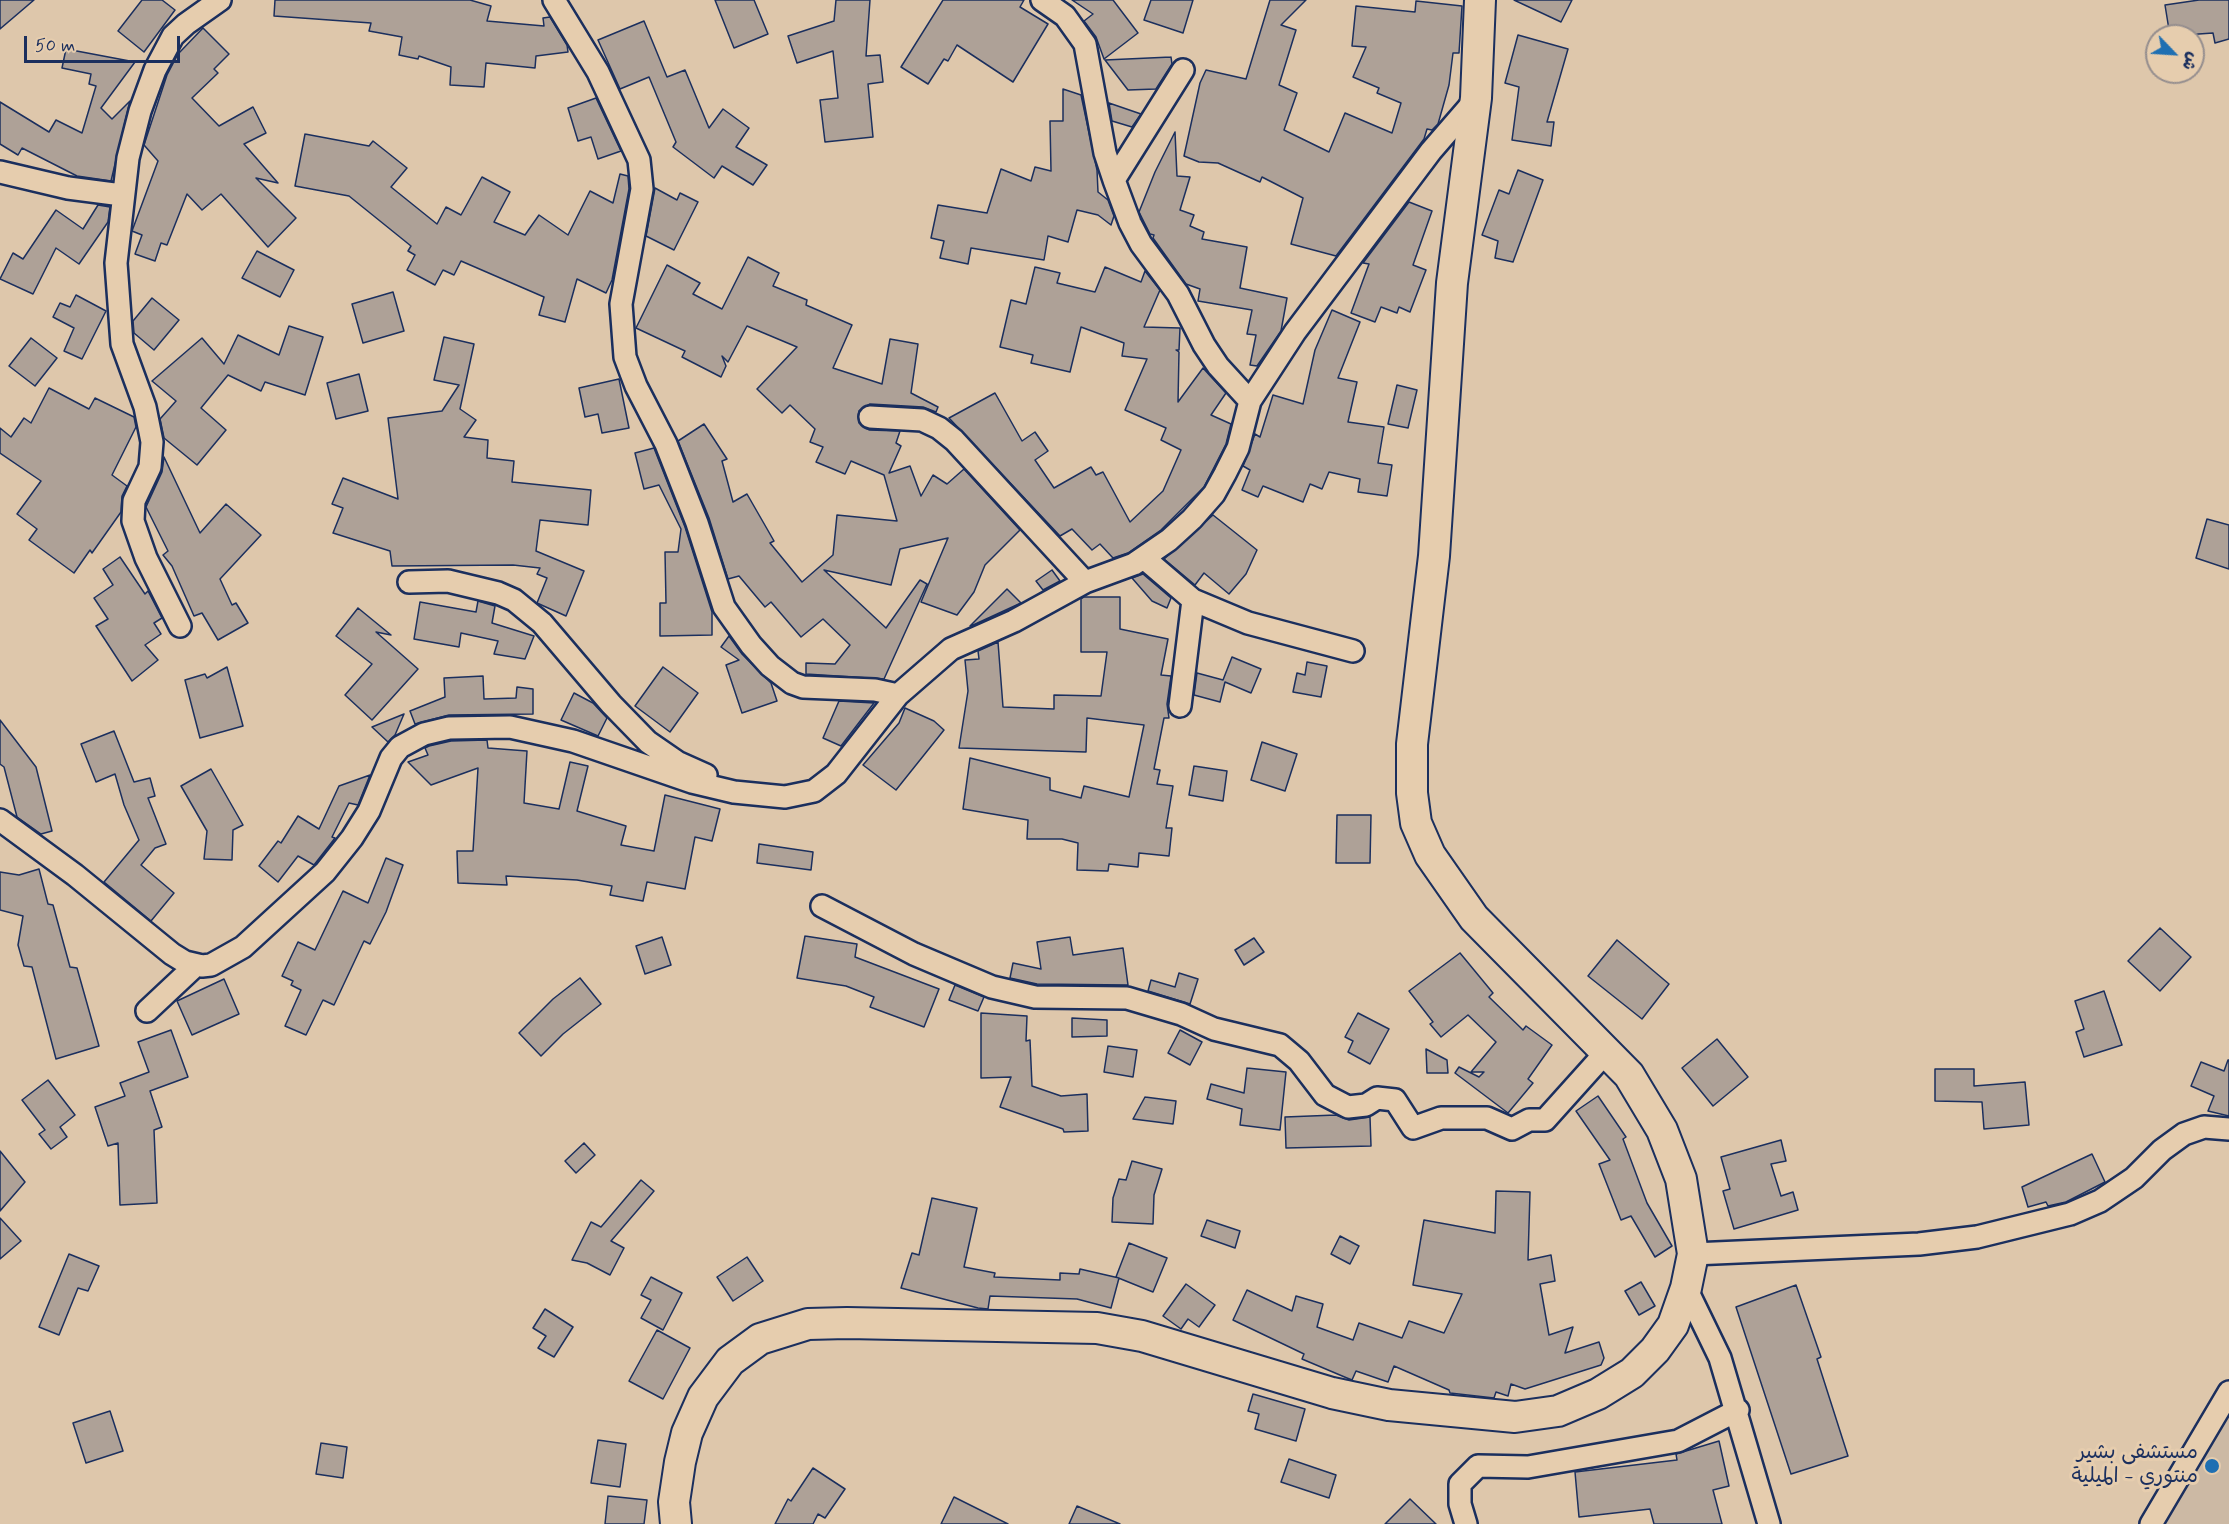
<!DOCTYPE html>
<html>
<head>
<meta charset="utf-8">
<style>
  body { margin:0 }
  #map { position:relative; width:2229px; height:1524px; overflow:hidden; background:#dec7ab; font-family:Mynerve,"Playpen Sans Arabic",sans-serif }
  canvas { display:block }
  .north { position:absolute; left:2145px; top:24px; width:60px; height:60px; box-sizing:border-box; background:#e6cdae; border:2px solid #958e8e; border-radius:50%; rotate:115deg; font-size:16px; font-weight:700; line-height:24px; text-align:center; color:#1b2f5e }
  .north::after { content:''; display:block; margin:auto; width:21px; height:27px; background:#1f6fb2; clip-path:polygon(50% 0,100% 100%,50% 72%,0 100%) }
  .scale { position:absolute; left:24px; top:36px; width:156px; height:27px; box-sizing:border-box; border:3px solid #1b2f5e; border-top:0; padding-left:8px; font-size:18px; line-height:21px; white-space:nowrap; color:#1b2f5e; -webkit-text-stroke:4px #e6cdae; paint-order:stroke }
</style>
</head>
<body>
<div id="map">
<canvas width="2229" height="1524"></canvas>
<div class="north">ش</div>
<div class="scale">50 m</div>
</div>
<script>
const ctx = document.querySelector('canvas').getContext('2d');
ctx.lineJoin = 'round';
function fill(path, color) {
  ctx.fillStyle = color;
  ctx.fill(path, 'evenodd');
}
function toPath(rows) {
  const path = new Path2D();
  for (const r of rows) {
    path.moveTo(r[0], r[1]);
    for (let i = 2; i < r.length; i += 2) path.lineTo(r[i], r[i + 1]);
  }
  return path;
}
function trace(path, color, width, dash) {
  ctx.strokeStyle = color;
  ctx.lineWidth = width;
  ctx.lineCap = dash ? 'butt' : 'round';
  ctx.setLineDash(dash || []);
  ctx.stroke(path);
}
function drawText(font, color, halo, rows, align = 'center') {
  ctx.font = font + ' Mynerve,"Playpen Sans Arabic",sans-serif';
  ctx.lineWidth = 6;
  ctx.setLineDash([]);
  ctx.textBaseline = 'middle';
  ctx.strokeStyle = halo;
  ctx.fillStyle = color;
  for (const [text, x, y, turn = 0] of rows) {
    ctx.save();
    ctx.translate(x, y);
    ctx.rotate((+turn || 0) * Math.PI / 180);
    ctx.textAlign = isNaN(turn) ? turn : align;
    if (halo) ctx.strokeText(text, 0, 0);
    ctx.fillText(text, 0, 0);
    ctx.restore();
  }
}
const built = toPath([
  [2229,1408,2229,1524,2162,1524]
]);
const building = toPath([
  [0,0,34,0,0,29,0,0],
  [142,0,162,0,175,10,144,52,118,31,142,0],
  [275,0,470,0,491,6,487,21,544,26,543,18,550,17,567,45,568,52,536,56,535,68,486,63,484,87,450,85,451,67,419,56,418,59,399,55,402,37,369,31,371,23,274,16,275,0],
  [715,0,754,0,768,34,734,48,715,0],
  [836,0,870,0,866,56,880,55,883,82,868,84,873,137,825,142,820,100,838,98,833,51,797,63,788,36,834,21,836,0],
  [943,0,1024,0,1020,7,1048,24,1013,82,957,45,948,61,944,59,928,84,901,67,943,0],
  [1072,0,1113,0,1138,33,1104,59,1096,37,1084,21,1093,14,1072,0],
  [1151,0,1193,0,1183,33,1144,20,1151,0],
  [1270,0,1306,0,1281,25,1296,30,1279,85,1297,93,1284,130,1329,152,1345,113,1392,133,1401,103,1377,93,1379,88,1353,77,1366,47,1352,46,1356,6,1415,12,1416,1,1462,6,1459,53,1453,53,1449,85,1438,124,1432,130,1427,129,1424,139,1336,256,1291,244,1303,198,1262,177,1260,182,1218,163,1199,162,1184,156,1200,83,1206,70,1246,79,1270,0],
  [1514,0,1572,0,1561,22,1514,0],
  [2199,0,2229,0,2229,39,2215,43,2213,33,2170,36,2165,5,2199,0],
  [644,21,667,77,685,70,709,128,723,109,749,128,736,147,767,165,753,185,722,166,714,178,673,147,676,142,649,77,620,89,598,40,644,21],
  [203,28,229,54,214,69,218,73,192,98,219,126,253,107,266,133,244,144,278,183,256,178,296,218,268,247,221,194,202,210,187,194,167,245,161,243,155,261,135,254,142,235,132,231,158,161,144,145,167,75,178,54,203,28],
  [1518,35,1568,49,1547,122,1554,122,1551,146,1512,140,1519,87,1505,83,1518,35],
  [66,49,135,62,101,108,112,119,130,101,111,181,77,176,22,148,18,155,0,144,0,102,49,132,56,120,82,133,96,86,89,84,91,74,62,68,66,49],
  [1171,57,1172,64,1156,89,1128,90,1105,60,1171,57],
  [1063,89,1081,95,1097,170,1098,192,1108,200,1114,216,1111,225,1098,215,1077,210,1068,242,1048,236,1044,260,971,248,968,264,940,258,944,241,931,238,938,205,987,213,1001,169,1031,181,1035,167,1051,171,1050,121,1063,121,1063,89],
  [596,98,621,151,598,159,591,137,578,141,568,108,596,98],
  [1109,103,1141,114,1132,127,1112,121,1109,103],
  [1175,132,1177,176,1190,177,1180,210,1194,215,1190,226,1204,232,1202,239,1247,247,1240,288,1287,298,1281,331,1257,366,1250,365,1256,335,1247,334,1252,310,1198,301,1200,289,1186,284,1153,238,1154,235,1150,234,1139,212,1155,172,1175,132],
  [305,134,369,146,373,141,407,168,391,187,437,224,446,207,461,215,482,177,510,192,494,222,525,235,539,215,568,235,590,191,613,203,620,174,628,176,629,189,612,280,606,293,577,279,565,322,539,315,544,297,461,261,454,275,443,270,435,285,407,270,415,255,408,251,411,246,349,196,295,186,305,134],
  [1518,170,1543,180,1513,262,1495,258,1498,241,1482,235,1499,190,1509,194,1518,170],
  [655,188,677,200,680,193,698,202,674,250,646,236,655,188],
  [1409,202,1432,211,1413,265,1426,270,1410,312,1399,307,1397,313,1381,307,1375,322,1351,313,1369,264,1363,263,1409,202],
  [98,205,110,207,108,222,79,264,56,248,33,294,0,279,13,253,23,259,56,210,83,229,98,205],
  [257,251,294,270,280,297,242,278,257,251],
  [748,257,779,273,773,286,807,300,806,305,852,325,833,368,882,384,890,339,918,344,911,393,938,407,936,412,923,407,870,404,859,411,859,423,869,430,900,431,896,443,901,446,889,473,910,466,921,496,933,475,947,484,964,469,1020,530,985,565,974,592,957,615,921,602,948,538,900,549,891,585,824,570,886,628,920,580,927,584,884,679,806,674,806,663,835,664,850,645,823,619,801,637,771,602,765,607,739,576,728,579,709,518,678,441,704,424,727,459,722,461,733,502,747,494,774,541,770,543,802,582,833,555,837,515,897,521,884,475,851,461,845,474,816,462,823,447,810,442,815,429,790,405,782,413,757,389,797,347,747,326,728,362,722,356,726,366,721,377,682,357,685,351,636,328,667,265,700,283,693,294,722,309,748,257],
  [1035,267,1060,273,1057,283,1095,292,1105,267,1141,282,1145,271,1160,290,1144,327,1180,328,1179,350,1176,350,1179,352,1178,402,1203,368,1226,393,1211,415,1231,424,1226,444,1204,487,1161,530,1128,553,1113,558,1100,544,1092,550,1072,529,1060,536,949,418,995,393,1022,441,1035,432,1048,451,1035,460,1054,488,1091,467,1096,475,1103,472,1130,522,1163,491,1181,450,1161,440,1166,428,1125,410,1147,359,1122,356,1124,343,1081,327,1070,372,1031,363,1033,355,1000,347,1011,300,1026,304,1035,267],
  [393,292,404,331,363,343,352,304,393,292],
  [76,295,106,311,82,359,64,351,74,328,53,317,60,303,70,307,76,295],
  [152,298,179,320,154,350,134,333,133,321,152,298],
  [1332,310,1360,322,1338,378,1357,382,1348,422,1384,427,1378,463,1392,465,1387,496,1358,492,1360,479,1329,472,1322,489,1310,484,1303,502,1263,486,1258,497,1242,490,1250,470,1243,466,1255,434,1260,437,1273,395,1303,404,1315,350,1332,310],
  [289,326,323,337,305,395,265,382,261,391,228,375,201,408,226,430,197,465,164,438,160,419,176,401,152,381,202,338,224,364,238,335,279,355,289,326],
  [444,337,474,344,460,409,476,420,464,437,488,440,487,458,514,461,512,482,591,490,588,525,540,520,536,551,584,571,566,616,537,603,547,578,537,574,540,568,513,565,392,566,390,551,333,533,343,508,332,504,343,478,398,499,388,418,442,411,459,385,434,380,444,337],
  [31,338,57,358,35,386,9,366,31,338],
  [359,374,368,411,336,419,327,383,359,374],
  [619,379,629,428,602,433,598,414,585,417,579,388,619,379],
  [1397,385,1417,390,1408,428,1388,424,1397,385],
  [49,388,89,409,95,398,134,417,136,427,112,475,127,486,122,496,121,512,92,553,90,550,74,573,29,540,37,529,17,514,41,481,0,453,0,428,11,437,24,418,31,423,49,388],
  [654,448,685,527,712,612,712,635,660,636,660,603,666,603,665,552,678,552,681,529,659,485,644,489,635,453,654,448],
  [164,457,200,533,226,504,261,535,220,579,232,605,236,603,248,623,218,640,202,613,194,616,172,566,163,555,168,551,146,507,162,472,164,457],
  [1213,515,1257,550,1246,574,1229,594,1204,573,1195,585,1164,559,1213,515],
  [2207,519,2229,525,2229,569,2196,558,2207,519],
  [120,557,145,594,148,591,162,618,154,623,161,634,145,645,158,660,132,681,96,626,108,619,94,598,113,585,103,569,120,557],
  [1052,570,1060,581,1043,590,1036,581,1052,570],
  [1143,574,1171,598,1167,608,1152,601,1132,578,1143,574],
  [1007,589,1021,603,971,626,970,626,1007,589],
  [1084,597,1120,597,1120,629,1168,639,1161,675,1171,676,1167,704,1169,718,1164,718,1154,769,1160,770,1157,784,1173,786,1166,828,1172,828,1169,856,1139,853,1138,867,1109,864,1108,871,1077,870,1078,843,1062,839,1027,839,1028,820,963,809,970,758,1050,778,1050,790,1081,798,1084,786,1129,797,1144,725,1087,718,1086,752,959,748,968,691,965,660,979,659,978,651,998,642,1003,707,1054,709,1054,695,1101,696,1107,652,1081,652,1081,599,1084,597],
  [478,601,495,606,492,623,534,636,525,659,494,654,498,641,461,633,459,647,414,639,420,602,476,612,478,601],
  [358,608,391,635,376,632,418,669,372,720,345,695,372,664,336,636,358,608],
  [729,636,742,654,771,683,777,701,742,713,726,665,739,660,721,647,729,636],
  [1232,657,1261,669,1251,693,1225,682,1220,702,1194,695,1197,673,1223,680,1232,657],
  [1307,662,1327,666,1321,697,1293,692,1297,673,1305,675,1307,662],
  [227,667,243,726,200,738,185,680,205,674,207,678,227,667],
  [663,667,698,693,670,732,635,706,663,667],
  [483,676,484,699,516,698,517,687,533,689,533,714,449,715,415,724,410,711,445,697,444,678,483,676],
  [574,693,593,703,607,718,598,736,561,720,574,693],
  [839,701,874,703,841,746,823,738,839,701],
  [905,708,934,721,944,730,896,790,863,765,899,723,905,708],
  [404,714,395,735,388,742,372,727,404,714],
  [0,720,36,767,52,831,41,834,17,817,4,767,0,764,0,720],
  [114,731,134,782,150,778,155,796,148,798,166,844,155,848,141,865,174,893,151,921,104,882,139,840,124,805,115,774,96,782,81,744,114,731],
  [487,740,488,748,527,751,524,803,559,809,570,762,588,766,577,811,626,826,621,845,654,851,665,795,720,809,712,841,695,837,685,889,647,882,643,901,610,895,612,886,577,880,506,876,507,885,458,883,457,851,473,851,478,768,431,785,408,762,428,755,425,748,429,746,451,741,487,740],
  [1262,742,1297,754,1285,791,1251,780,1262,742],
  [1194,766,1227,771,1223,801,1189,795,1194,766],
  [211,769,243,825,233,830,232,860,204,859,207,831,181,786,211,769],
  [370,775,358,805,349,803,332,837,335,838,314,865,298,856,278,882,259,866,278,841,281,843,298,816,319,829,339,786,370,775],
  [1337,815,1371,815,1370,863,1336,863,1337,815],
  [759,844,813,852,811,870,757,863,759,844],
  [386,858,403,865,386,912,370,944,364,941,334,1005,323,1000,306,1035,285,1026,301,990,291,985,293,981,282,976,298,942,315,950,343,891,368,903,386,858],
  [39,869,48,904,53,905,70,967,77,968,99,1046,56,1059,32,967,24,966,18,945,23,916,0,910,0,872,19,875,39,869],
  [2160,928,2191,957,2160,991,2128,961,2160,928],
  [805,936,857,944,855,957,939,989,924,1027,870,1007,874,997,846,986,797,978,805,936],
  [662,937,671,965,645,974,636,946,662,937],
  [1070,937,1073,955,1123,948,1128,985,1037,984,1010,978,1013,963,1041,969,1037,942,1070,937],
  [1254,938,1264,952,1244,965,1235,950,1254,938],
  [1617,940,1669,984,1642,1019,1588,976,1617,940],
  [1460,953,1493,993,1489,997,1523,1030,1526,1026,1552,1045,1528,1079,1533,1083,1508,1113,1455,1073,1459,1067,1479,1077,1484,1072,1471,1072,1496,1042,1468,1015,1441,1037,1430,1024,1433,1022,1409,991,1460,953],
  [1179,973,1198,979,1190,1004,1148,991,1151,980,1175,987,1179,973],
  [580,978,601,1004,563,1034,541,1056,519,1033,553,999,580,978],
  [224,979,239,1014,192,1035,177,1001,224,979],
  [955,985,984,997,978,1011,949,1000,955,985],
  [2104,991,2122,1045,2084,1057,2076,1032,2084,1029,2075,1001,2104,991],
  [981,1013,1027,1016,1026,1041,1030,1040,1032,1086,1061,1096,1087,1094,1088,1131,1064,1132,1063,1129,1000,1107,1011,1077,981,1078,981,1013],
  [1358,1013,1389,1029,1370,1064,1348,1052,1353,1041,1345,1037,1358,1013],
  [1072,1018,1107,1020,1107,1036,1072,1037,1072,1018],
  [171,1030,188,1077,150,1091,162,1127,154,1130,157,1203,120,1205,118,1143,108,1146,95,1107,125,1096,120,1083,149,1072,138,1042,171,1030],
  [1180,1030,1202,1042,1190,1065,1168,1053,1180,1030],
  [1717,1039,1748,1077,1713,1106,1682,1068,1717,1039],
  [1108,1046,1137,1050,1133,1077,1104,1072,1108,1046],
  [1426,1049,1447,1060,1448,1073,1427,1073,1426,1049],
  [2228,1060,2229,1060,2229,1116,2208,1111,2214,1096,2191,1086,2201,1062,2224,1071,2228,1060],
  [1247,1068,1286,1072,1280,1130,1240,1125,1242,1109,1207,1099,1211,1084,1244,1093,1247,1068],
  [1935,1069,1974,1069,1974,1086,2025,1082,2029,1125,1984,1129,1982,1102,1935,1101,1935,1069],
  [48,1080,75,1115,60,1127,67,1137,51,1149,39,1134,45,1130,22,1100,48,1080],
  [1598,1096,1626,1137,1623,1139,1647,1203,1672,1246,1655,1257,1631,1216,1621,1220,1599,1164,1610,1160,1576,1111,1598,1096],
  [1145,1097,1176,1101,1173,1124,1133,1119,1145,1097],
  [1336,1115,1349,1120,1370,1117,1371,1146,1286,1148,1285,1117,1336,1115],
  [1781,1140,1786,1161,1771,1164,1781,1196,1793,1192,1798,1210,1734,1229,1723,1191,1730,1189,1721,1157,1781,1140],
  [584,1143,595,1155,576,1173,565,1161,584,1143],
  [0,1151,25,1182,0,1211,0,1151],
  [2092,1154,2105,1182,2066,1202,2048,1206,2046,1202,2028,1207,2022,1187,2092,1154],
  [1132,1161,1162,1169,1154,1195,1153,1224,1112,1222,1113,1198,1119,1179,1126,1180,1132,1161],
  [641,1180,654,1191,611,1241,624,1248,610,1275,587,1263,572,1260,591,1222,601,1227,641,1180],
  [1496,1191,1530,1192,1528,1260,1551,1255,1555,1281,1540,1284,1549,1335,1573,1327,1565,1353,1599,1342,1604,1358,1601,1365,1525,1389,1511,1384,1508,1396,1496,1392,1494,1398,1450,1393,1449,1390,1394,1366,1388,1382,1356,1371,1352,1380,1347,1378,1302,1359,1304,1354,1233,1320,1247,1290,1292,1311,1296,1296,1323,1304,1317,1327,1353,1340,1359,1323,1402,1338,1409,1321,1444,1333,1462,1294,1413,1285,1424,1220,1495,1233,1496,1191],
  [932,1198,977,1208,964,1267,995,1273,994,1277,1060,1280,1060,1273,1079,1274,1080,1269,1119,1278,1111,1308,1077,1299,990,1296,988,1309,978,1308,901,1288,912,1253,919,1255,932,1198],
  [0,1218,21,1241,0,1259,0,1218],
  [1207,1220,1240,1231,1235,1248,1201,1236,1207,1220],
  [1340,1236,1359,1246,1350,1264,1331,1254,1340,1236],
  [1129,1243,1167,1258,1153,1292,1116,1277,1129,1243],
  [69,1254,99,1266,88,1291,78,1288,59,1335,39,1327,69,1254],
  [747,1257,763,1281,733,1301,717,1277,747,1257],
  [651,1277,682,1293,663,1330,641,1318,651,1300,641,1295,651,1277],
  [1641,1282,1655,1306,1639,1315,1625,1291,1641,1282],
  [1186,1284,1215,1305,1199,1327,1188,1319,1181,1329,1163,1316,1186,1284],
  [1796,1285,1821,1357,1817,1359,1848,1456,1791,1474,1736,1307,1796,1285],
  [545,1309,573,1327,554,1357,538,1348,546,1336,533,1328,545,1309],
  [657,1330,690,1348,663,1399,629,1381,657,1330],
  [1253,1394,1305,1409,1296,1441,1255,1429,1259,1414,1248,1411,1253,1394],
  [110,1411,123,1451,86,1463,73,1423,110,1411],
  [598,1440,626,1444,620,1487,591,1483,598,1440],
  [1719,1441,1729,1486,1713,1490,1722,1524,1654,1524,1650,1509,1579,1517,1575,1472,1677,1460,1676,1454,1719,1441],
  [321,1443,347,1447,343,1478,316,1474,321,1443],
  [1289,1459,1336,1475,1329,1498,1281,1482,1289,1459],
  [813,1468,845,1489,825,1518,818,1514,813,1524,775,1524,788,1499,791,1501,813,1468],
  [608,1496,647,1500,644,1524,605,1524,608,1496],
  [954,1497,1008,1524,941,1524,954,1497],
  [1410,1499,1436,1524,1385,1524,1410,1499],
  [1077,1506,1120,1524,1069,1524,1077,1506]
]);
const minor = toPath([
  [554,0,598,72,639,160,642,189,621,304,625,357,636,386,666,444,697,523,724,607,751,645,770,666,792,683,803,687,875,690,898,695],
  [1042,0,1065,16,1085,44,1105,153,1114,180],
  [1183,70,1114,180,1130,223,1141,244,1178,294,1204,345,1218,366,1250,401],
  [0,172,68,188,122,195],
  [870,417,922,420,939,428,954,440,1085,582],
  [1144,558,1193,600,1248,623,1353,651],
  [409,582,448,581,498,593,514,600,542,623,611,704,648,742,677,762,706,775],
  [180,626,146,558,133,521,134,501,150,467,152,442,145,407,122,344,116,263,128,158,140,111,155,70,173,36,186,24,220,0],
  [1180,706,1193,600],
  [0,820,75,875,172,954,185,962,202,966,211,965,243,947,325,872,352,838,369,811,391,758,400,747,424,734,449,728,510,727,573,741,692,782,734,792,785,797,814,791,836,774,898,695,951,649,1014,621,1085,582,1134,564,1169,540,1192,519,1214,494,1225,474,1238,448,1250,401,1295,332,1431,151,1476,99],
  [822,906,914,954,992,987,1035,997,1127,998,1181,1014,1214,1029,1280,1045,1299,1061,1325,1095,1348,1107,1366,1105,1377,1098,1395,1100,1413,1128,1441,1118,1487,1118,1512,1129,1529,1120,1545,1120,1607,1051],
  [147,1011,195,966],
  [1693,1254,1919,1244,1977,1237,2070,1214,2100,1201,2134,1178,2162,1150,2184,1134,2204,1127,2229,1129],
  [1686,1288,1720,1358,1769,1524],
  [1466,1524,1460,1504,1460,1484,1478,1466,1528,1467,1678,1441,1738,1410],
  [2151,1524,2229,1392]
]);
const secondary = toPath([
  [676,1524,674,1502,680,1462,687,1433,703,1397,730,1361,760,1339,808,1324,847,1323,1097,1328,1142,1336,1332,1393,1389,1405,1515,1417,1558,1411,1598,1394,1632,1373,1655,1350,1673,1325,1686,1288,1693,1254,1681,1179,1662,1130,1629,1075,1474,918,1430,855,1416,823,1412,793,1412,744,1434,556,1452,283,1476,98,1480,0]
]);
const markers = [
  [2212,1466,8,"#1f6fb2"]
];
const poiNames = [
  ["مستشفى بشير",2198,1454],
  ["منتوري - الميلية",2198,1478]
];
fill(built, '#ccb9a4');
fill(building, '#aea197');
trace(building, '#1b2f5e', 1.5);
trace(minor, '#1b2f5e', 26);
trace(secondary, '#1b2f5e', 34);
trace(minor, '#e6cdae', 21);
trace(secondary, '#e6cdae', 30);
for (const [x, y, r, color] of markers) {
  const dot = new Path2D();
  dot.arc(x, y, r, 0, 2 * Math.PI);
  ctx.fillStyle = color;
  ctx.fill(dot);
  trace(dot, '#e6cdae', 2);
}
drawText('21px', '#1b2f5e', '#e6cdae', poiNames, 'right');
</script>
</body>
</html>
